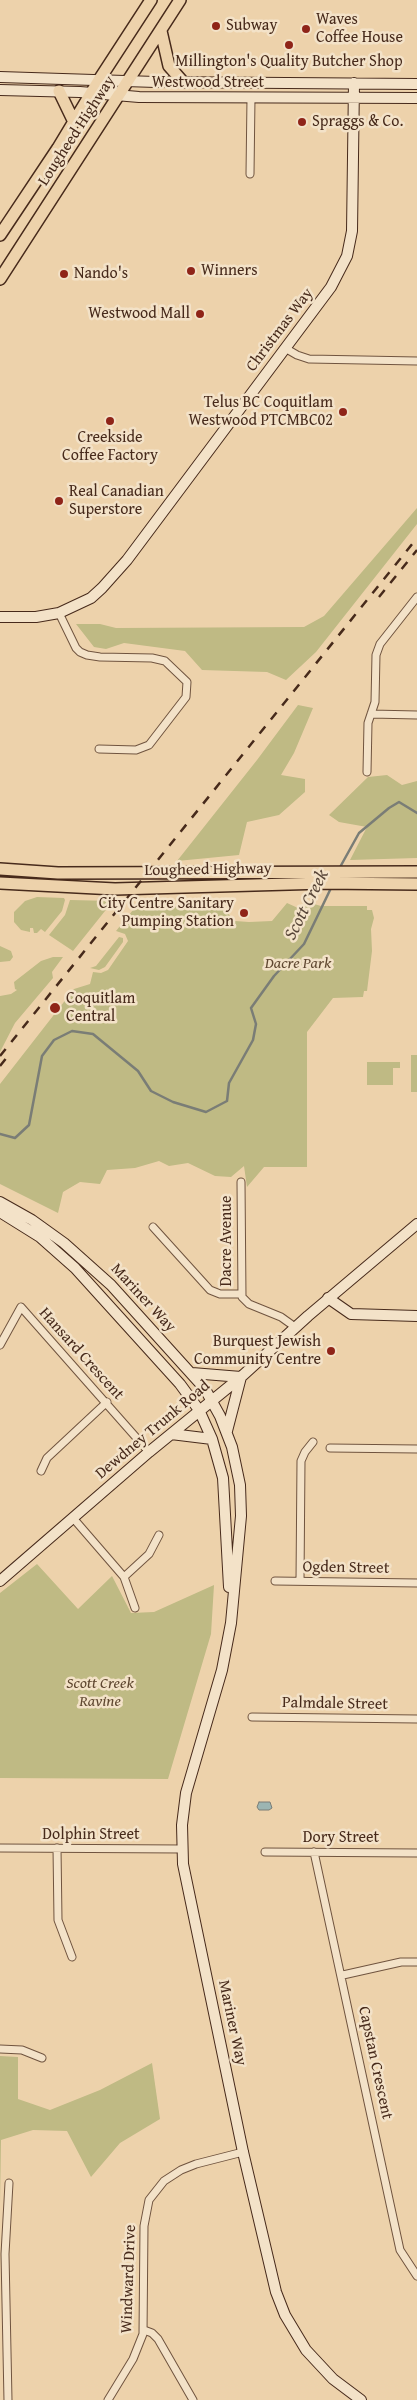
<!DOCTYPE html>
<html>
<head>
<meta charset="utf-8">
<style>
  body { margin:0 }
  canvas { display:block; background:#edd2ab }
</style>
</head>
<body>
<canvas width="417" height="2400"></canvas>
<script>
const ctx = document.querySelector('canvas').getContext('2d');
ctx.lineJoin = 'round';
function fill(path, color) {
  ctx.fillStyle = color;
  ctx.fill(path, 'evenodd');
}
function toPath(rows) {
  const path = new Path2D();
  for (const r of rows) {
    path.moveTo(r[0], r[1]);
    for (let i = 2; i < r.length; i += 2) path.lineTo(r[i], r[i + 1]);
  }
  return path;
}
function trace(path, color, width, dash) {
  ctx.strokeStyle = color;
  ctx.lineWidth = width;
  ctx.lineCap = dash ? 'butt' : 'round';
  ctx.setLineDash(dash || []);
  ctx.stroke(path);
}
function drawText(font, color, halo, rows, align = 'center') {
  ctx.font = font + ' "Gentium Book Plus",serif';
  ctx.lineWidth = 5;
  ctx.setLineDash([]);
  ctx.textBaseline = 'middle';
  ctx.strokeStyle = halo;
  ctx.fillStyle = color;
  for (const [text, x, y, turn = 0] of rows) {
    ctx.save();
    ctx.translate(x, y);
    ctx.rotate((+turn || 0) * Math.PI / 180);
    ctx.textAlign = isNaN(turn) ? turn : align;
    if (halo) ctx.strokeText(text, 0, 0);
    ctx.fillText(text, 0, 0);
    ctx.restore();
  }
}
const green = toPath([
  [417,508,417,524,316,652,286,680,267,672,202,670,185,651,124,643,106,649,94,647,76,624,100,624,116,628,304,627,324,616],
  [298,705,313,708,294,753,281,775,305,779,305,792,279,815,247,822,239,855,177,861,257,760],
  [387,775,402,785,417,781,417,858,350,860,367,827,339,822,329,815,368,777],
  [37,897,64,898,65,900,62,911,45,932,41,929,37,933,34,933,33,928,30,928,30,932,21,930,14,922,14,912,25,901],
  [70,900,113,901,73,951,49,935,65,915],
  [287,903,298,908,314,904,321,906,367,906,367,910,372,910,374,918,371,929,372,951,367,991,364,991,363,997,333,998,307,1032,307,1167,264,1167,247,1187,244,1166,231,1177,215,1176,188,1163,169,1166,159,1161,135,1168,107,1170,100,1184,80,1182,63,1192,58,1213,0,1184,0,1084,74,989,90,984,93,972,101,973,108,970,128,941,125,934,116,931,137,905,223,908,235,921,249,922,272,921],
  [119,937,123,938,123,942,105,967,99,970,90,968,96,966],
  [0,946,11,951,13,957,10,961,0,962],
  [53,957,63,957,52,972,53,978,15,1023,0,1052,0,996,11,994,17,990,15,989,14,982,41,961],
  [411,1055,417,1055,417,1092,411,1092],
  [367,1062,400,1062,400,1068,393,1068,393,1085,367,1085],
  [37,1564,78,1609,112,1576,131,1613,154,1612,214,1585,211,1634,168,1779,0,1778,0,1593],
  [0,2056,18,2057,18,2099,50,2110,100,2090,152,2063,160,2119,120,2143,91,2177,67,2131,33,2130,1,2140,0,2204]
]);
const water = toPath([
  [259,1802,270,1802,272,1808,269,1810,259,1810,257,1807,259,1802]
]);
const stream = toPath([
  [339,869,359,833,389,808,399,802,417,813],
  [0,1134,15,1138,29,1125,42,1056,54,1040,72,1031,93,1034,138,1071,151,1091,173,1102,206,1112,227,1101,229,1083,253,1040,256,1024,251,1008,274,976,304,944,332,886]
]);
const street = toPath([
  [250,174,251,98],
  [285,348,297,355,309,359,417,361],
  [59,613,76,648,80,652,87,655,100,657,152,658,165,661,187,682,186,697,149,745,136,750,99,749],
  [371,714,417,715],
  [367,772,368,723,375,702,376,655,380,644,417,597],
  [241,1182,242,1297,249,1304,281,1317,295,1327],
  [153,1227,210,1290,220,1294,241,1294],
  [0,1345,21,1307,149,1452],
  [330,1448,417,1449],
  [41,1471,47,1458,107,1402],
  [73,1518,124,1577,135,1608],
  [124,1577,149,1554,159,1535],
  [275,1581,417,1583],
  [300,1581,301,1461,305,1452,313,1442],
  [252,1717,417,1719],
  [0,1848,182,1849],
  [57,1848,58,1920,72,1957],
  [265,1852,417,1853],
  [314,1852,400,2250,417,2276],
  [343,1975,401,1962,417,1962],
  [0,2049,22,2050,42,2058],
  [144,2330,152,2333,158,2339,193,2400],
  [8,2400,5,2254,9,2183],
  [108,2400,133,2359,143,2334,144,2226,149,2200,164,2181,181,2170,196,2164,243,2152]
]);
const secondary = toPath([
  [0,77,156,82,417,84],
  [0,90,80,92,139,97,417,98],
  [0,617,36,617,59,613,91,598,102,588,127,560,331,287,347,256,352,231,354,83],
  [0,1202,32,1220,64,1243,111,1285,205,1389,220,1416,232,1447,240,1485,241,1516,231,1623,222,1670,186,1793,182,1825,183,1864,243,2152,276,2292,285,2315,306,2350,333,2379,361,2400],
  [0,1212,40,1237,75,1268,180,1384,199,1410,212,1439,223,1478,229,1587],
  [328,1298,351,1314,417,1316],
  [192,1373,241,1377],
  [227,1431,241,1377],
  [171,1434,212,1439],
  [0,1581,149,1452,241,1377,308,1316,417,1224]
]);
const primary = toPath([
  [161,31,169,66,183,82],
  [59,91,74,122],
  [0,235,58,148,99,80,151,0],
  [0,279,180,0],
  [0,869,58,873,417,872],
  [0,883,115,889,324,883,417,884]
]);
const rail = toPath([
  [379,597,417,550],
  [0,1056,417,538],
  [0,1066,11,1052]
]);
const markers = [
  [216,26,5,"#8f2418"],
  [306,29,5,"#8f2418"],
  [289,45,5,"#8f2418"],
  [302,122,5,"#8f2418"],
  [191,271,5,"#8f2418"],
  [64,274,5,"#8f2418"],
  [200,314,5,"#8f2418"],
  [343,412,5,"#8f2418"],
  [110,421,5,"#8f2418"],
  [59,501,5,"#8f2418"],
  [244,913,5,"#8f2418"],
  [55,1008,6,"#8f2418"],
  [331,1351,5,"#8f2418"]
];
const poiNames = [
  ["Waves",316,20],
  ["Coffee House",316,38],
  ["Subway",226,26],
  ["Millington's Quality Butcher Shop",289,62,"center"],
  ["Spraggs & Co.",312,122],
  ["Winners",201,271],
  ["Nando's",74,274],
  ["Westwood Mall",190,314,"right"],
  ["Telus BC Coquitlam",333,403,"right"],
  ["Westwood PTCMBC02",333,421,"right"],
  ["Creekside",110,438,"center"],
  ["Coffee Factory",110,456,"center"],
  ["Real Canadian",69,492],
  ["Superstore",69,510],
  ["City Centre Sanitary",234,904,"right"],
  ["Pumping Station",234,922,"right"],
  ["Coquitlam",66,999],
  ["Central",66,1017],
  ["Burquest Jewish",321,1342,"right"],
  ["Community Centre",321,1360,"right"]
];
const streetNames = [
  ["Westwood Street",208,83],
  ["Lougheed Highway",77,131,-57],
  ["Christmas Way",280,330,-53],
  ["Lougheed Highway",208,870,-1],
  ["Dacre Avenue",227,1241,-90],
  ["Mariner Way",143,1298,47],
  ["Hansard Crescent",81,1354,48],
  ["Dewdney Trunk Road",153,1430,-40],
  ["Ogden Street",346,1568,1],
  ["Palmdale Street",335,1704,1],
  ["Dolphin Street",91,1835],
  ["Dory Street",341,1838],
  ["Mariner Way",232,2023,78],
  ["Capstan Crescent",375,2063,78],
  ["Windward Drive",129,2279,-88]
];
const parkNames = [
  ["Dacre Park",298,964],
  ["Scott Creek",100,1684],
  ["Ravine",100,1702]
];
const waterNames = [
  ["Scott Creek",307,905,-63]
];
fill(green, '#bfba84');
fill(water, '#9cb5b2');
trace(water, '#7a7d76', 1);
trace(stream, '#7a7d76', 2.5);
trace(street, '#70543f', 9);
trace(secondary, '#472a1b', 12);
trace(primary, '#472a1b', 14);
trace(street, '#f3e2c8', 7);
trace(secondary, '#f3e2c8', 10);
trace(primary, '#edd2ab', 11);
trace(rail, '#472a1b', 2.5, [9, 9]);
for (const [x, y, r, color] of markers) {
  const dot = new Path2D();
  dot.arc(x, y, r, 0, 2 * Math.PI);
  ctx.fillStyle = color;
  ctx.fill(dot);
  trace(dot, '#f3e2c8', 2);
}
drawText('16px', '#472a1b', '#f3e2c8', poiNames, 'left');
drawText('16px', '#472a1b', '#f3e2c8', streetNames);
drawText('italic 16px', '#5f4730', '#f3e2c8', parkNames);
drawText('italic 18px', '#584639', '#f3e2c8', waterNames);
</script>
</body>
</html>
